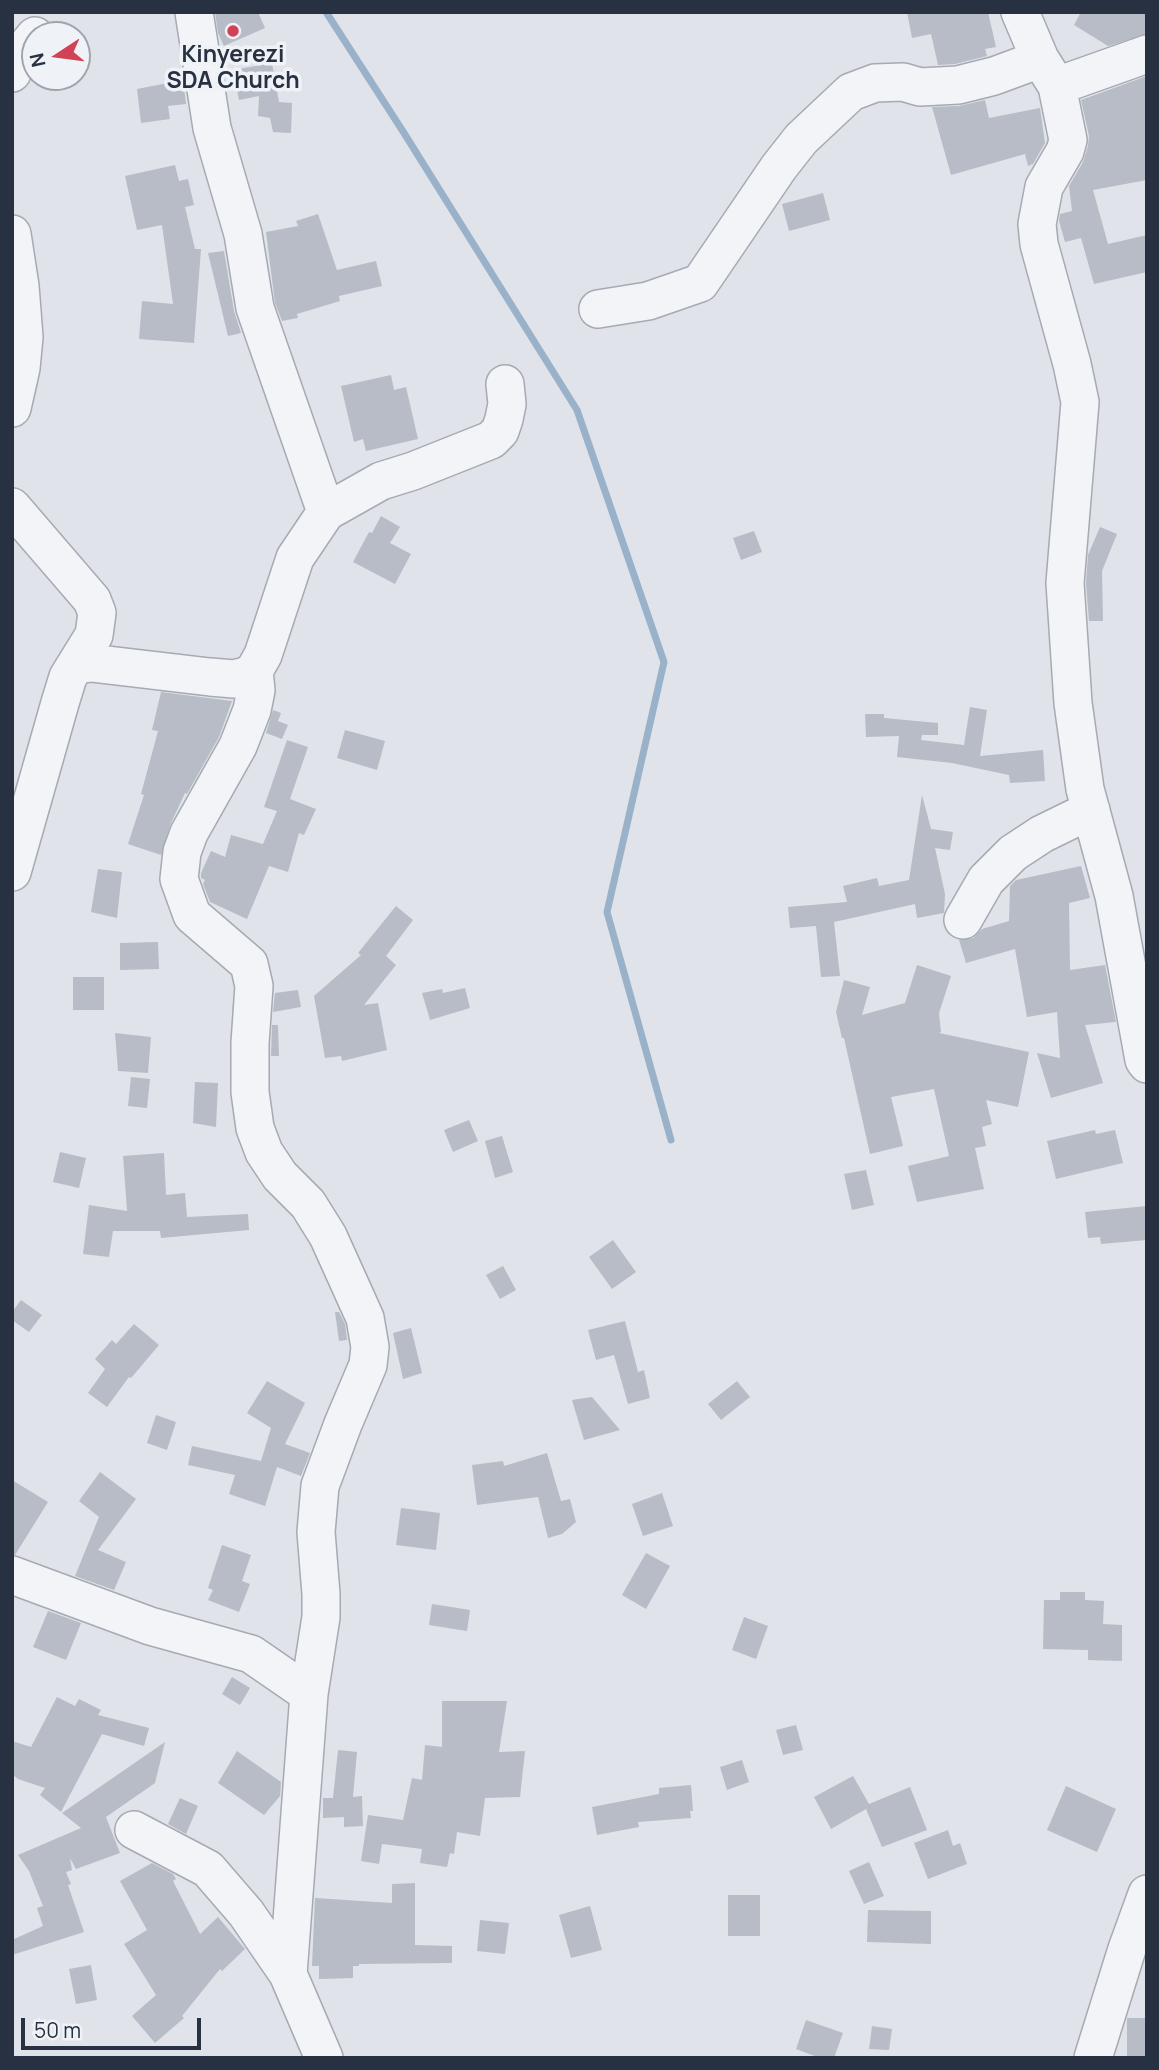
<!DOCTYPE html>
<html>
<head>
<meta charset="utf-8">
<style>
  body { margin:0 }
  #map { position:relative; width:1159px; height:2070px; overflow:hidden; background:#e0e3e9; font-family:Manrope,sans-serif }
  canvas { display:block }
  .frame { position:absolute; inset:0; border:14px solid #283141; pointer-events:none }
  .north { position:absolute; left:21px; top:21px; width:70px; height:70px; box-sizing:border-box; background:#eff2f6; border:2px solid #9fa5ae; border-radius:50%; rotate:257deg; font-size:19px; font-weight:700; line-height:28px; text-align:center; color:#283141 }
  .north::after { content:''; display:block; margin:auto; width:24px; height:32px; background:#d14257; clip-path:polygon(50% 0,100% 100%,50% 72%,0 100%) }
  .scale { position:absolute; left:21px; top:2018px; width:180px; height:32px; box-sizing:border-box; border:4px solid #283141; border-top:0; padding-left:9px; font-size:21px; line-height:24px; white-space:nowrap; color:#283141; -webkit-text-stroke:5px #eff2f6; paint-order:stroke }
</style>
</head>
<body>
<div id="map">
<canvas width="1159" height="2070"></canvas>
<div class="frame"></div>
<div class="north">N</div>
<div class="scale">50 m</div>
</div>
<script>
const ctx = document.querySelector('canvas').getContext('2d');
ctx.lineJoin = 'round';
function toPath(rows) {
  const path = new Path2D();
  for (const r of rows) {
    path.moveTo(r[0], r[1]);
    for (let i = 2; i < r.length; i += 2) path.lineTo(r[i], r[i + 1]);
  }
  return path;
}
function trace(path, color, width, dash) {
  ctx.strokeStyle = color;
  ctx.lineWidth = width;
  ctx.lineCap = dash ? 'butt' : 'round';
  ctx.setLineDash(dash || []);
  ctx.stroke(path);
}
function fill(path, color) {
  ctx.fillStyle = color;
  ctx.fill(path, 'evenodd');
}
function drawText(font, color, halo, rows, align = 'center') {
  ctx.font = font + ' Manrope,sans-serif';
  ctx.lineWidth = 7;
  ctx.setLineDash([]);
  ctx.textBaseline = 'middle';
  ctx.strokeStyle = halo;
  ctx.fillStyle = color;
  for (const [text, x, y, turn = 0] of rows) {
    ctx.save();
    ctx.translate(x, y);
    ctx.rotate((+turn || 0) * Math.PI / 180);
    ctx.textAlign = isNaN(turn) ? turn : align;
    if (halo) ctx.strokeText(text, 0, 0);
    ctx.fillText(text, 0, 0);
    ctx.restore();
  }
}
const stream = toPath([
  [326,12,404,133,577,410,664,662,607,912,671,1140]
]);
const building = toPath([
  [215,12,258,12,265,28,224,46,218,33],
  [907,12,988,12,996,47,985,49,987,56,955,64,938,65,931,34,912,38],
  [1081,12,1147,12,1147,34,1108,46,1074,25],
  [269,47,279,102,292,103,291,133,273,132,270,118,258,116,259,96,239,100,233,70,261,65,262,48],
  [1147,76,1147,180,1093,190,1108,244,1147,235,1147,272,1094,284,1081,238,1065,242,1059,221,1060,214,1072,211,1069,186,1083,162,1088,146,1089,136,1081,100],
  [183,80,186,104,168,106,170,119,141,123,137,89],
  [985,100,989,118,1040,108,1045,143,1033,164,1028,166,1025,154,951,175,932,107,959,106],
  [175,165,179,181,188,179,194,205,185,207,195,249,201,249,194,343,139,339,142,301,173,304,162,225,137,230,125,176],
  [823,193,830,220,789,231,782,204],
  [318,214,337,270,376,261,382,286,339,296,340,301,297,314,298,318,282,321,275,303,266,232,298,226,296,221],
  [224,251,234,311,241,333,228,336,208,253],
  [391,375,394,390,406,387,418,439,366,451,363,439,354,442,341,386],
  [381,516,400,527,390,543,411,554,395,584,353,562,369,532,372,533],
  [1100,527,1117,534,1102,571,1103,621,1089,621,1086,583,1088,555],
  [754,531,762,552,741,560,733,538],
  [161,692,232,701,219,737,187,794,185,793,171,823,161,855,128,844,144,795,141,794,158,731,152,730],
  [970,707,987,710,980,756,1043,750,1045,781,1010,783,1009,775,952,763,897,757,899,736,866,737,865,714,884,714,884,718,938,723,938,735,922,735,921,740,964,745],
  [273,710,281,713,278,721,288,725,282,739,266,733],
  [345,730,385,741,377,770,337,758],
  [287,740,308,747,290,799,316,809,304,835,299,833,288,872,269,866,247,919,210,902,203,884,205,880,201,878,201,873,211,851,225,857,231,835,263,844,277,811,264,807],
  [922,795,931,829,953,832,950,850,935,848,945,894,944,913,917,918,915,904,834,922,840,976,821,977,816,926,790,928,788,907,847,902,843,886,877,878,879,886,909,880],
  [1081,866,1090,898,1069,903,1070,970,1105,965,1116,1022,1085,1025,1103,1083,1051,1098,1037,1053,1060,1058,1057,1012,1027,1017,1015,949,966,963,959,940,973,938,982,929,1009,921,1010,886,1016,880],
  [98,869,122,872,117,918,91,912],
  [396,906,413,920,386,956,396,965,364,1005,378,1003,387,1050,342,1061,341,1056,325,1058,314,996,361,955,358,953],
  [158,942,159,969,120,970,120,943],
  [917,965,951,976,939,1013,941,1032,939,1033,1029,1052,1018,1107,986,1100,992,1124,982,1127,986,1146,975,1148,984,1189,917,1202,908,1166,949,1156,934,1089,891,1097,903,1146,870,1154,844,1038,842,1038,836,1012,844,980,870,987,862,1015,905,1003],
  [73,977,104,977,104,1010,73,1010],
  [465,988,470,1008,430,1020,422,993,442,989,443,993],
  [298,990,301,1007,273,1012,275,993],
  [272,1025,278,1025,279,1056,271,1056],
  [115,1033,151,1037,148,1073,118,1071],
  [131,1077,150,1079,147,1108,128,1106],
  [195,1082,218,1083,216,1127,193,1123],
  [469,1120,478,1141,453,1152,444,1130],
  [1095,1130,1096,1134,1115,1130,1123,1163,1056,1179,1047,1141],
  [502,1136,513,1172,495,1178,485,1141],
  [60,1152,86,1158,79,1188,53,1182],
  [164,1153,166,1195,185,1193,187,1217,248,1214,249,1230,161,1238,160,1231,113,1231,109,1257,83,1254,89,1205,127,1211,123,1156],
  [866,1170,874,1205,852,1210,844,1174],
  [1147,1206,1147,1240,1101,1244,1100,1237,1088,1238,1085,1212],
  [613,1240,636,1272,612,1289,589,1257],
  [503,1266,516,1290,500,1299,486,1275],
  [21,1300,42,1315,29,1332,12,1320,12,1312],
  [335,1312,339,1312,345,1324,347,1340,339,1341],
  [625,1321,638,1372,644,1370,650,1398,628,1404,614,1355,596,1360,588,1330],
  [134,1324,159,1345,131,1378,129,1377,107,1407,88,1393,105,1369,95,1359,112,1340,116,1344],
  [411,1328,422,1373,403,1379,393,1333],
  [267,1381,305,1403,285,1444,310,1453,301,1476,277,1467,265,1506,229,1494,235,1475,188,1465,192,1446,261,1461,271,1428,247,1413],
  [737,1381,750,1397,721,1420,708,1404],
  [592,1397,620,1430,584,1440,572,1400],
  [156,1415,176,1422,167,1450,147,1443],
  [547,1453,561,1501,570,1499,576,1522,562,1534,548,1538,538,1497,477,1505,472,1465,503,1461,504,1466],
  [100,1472,136,1499,98,1550,126,1562,114,1590,75,1576,99,1517,79,1501],
  [12,1480,48,1502,15,1555,12,1555],
  [662,1493,673,1526,643,1536,632,1504],
  [401,1508,440,1513,436,1550,396,1545],
  [222,1545,251,1555,242,1581,250,1584,239,1612,208,1600,213,1590,208,1588],
  [646,1553,670,1566,646,1609,622,1595],
  [1060,1592,1085,1592,1085,1600,1104,1601,1103,1624,1122,1625,1122,1661,1088,1660,1088,1650,1043,1649,1044,1600,1060,1600],
  [432,1604,470,1610,467,1631,429,1625],
  [48,1611,81,1623,66,1660,33,1647],
  [744,1617,768,1626,756,1659,732,1650],
  [232,1677,250,1688,240,1705,222,1694],
  [57,1697,75,1706,79,1699,101,1710,98,1715,149,1728,144,1746,102,1734,61,1812,40,1795,45,1788,18,1779,12,1774,12,1741,31,1747],
  [442,1701,507,1701,499,1752,525,1751,520,1797,485,1798,480,1836,457,1832,454,1854,450,1853,447,1867,420,1863,422,1849,382,1844,379,1864,361,1861,368,1815,403,1820,412,1778,422,1780,425,1745,442,1747],
  [796,1725,803,1750,783,1755,776,1730],
  [165,1742,155,1783,106,1817,120,1853,76,1869,70,1858,72,1870,66,1872,71,1884,68,1885,84,1932,12,1955,12,1940,43,1926,37,1908,43,1906,29,1871,18,1855,81,1828,62,1813],
  [338,1750,357,1752,353,1797,362,1796,363,1826,344,1827,344,1817,323,1818,323,1798,333,1798],
  [237,1751,281,1782,280,1796,264,1815,218,1783],
  [742,1760,749,1782,727,1790,720,1767],
  [853,1776,869,1804,910,1787,927,1830,882,1847,866,1809,831,1829,814,1797],
  [691,1785,693,1811,690,1811,691,1818,638,1822,639,1827,597,1835,592,1807,659,1794,659,1788],
  [1066,1786,1116,1809,1097,1852,1047,1830],
  [180,1798,198,1806,186,1834,168,1824],
  [948,1830,953,1846,960,1843,967,1864,928,1879,914,1843],
  [869,1862,884,1896,864,1904,849,1871],
  [152,1863,173,1874,176,1879,173,1881,200,1934,218,1917,245,1949,222,1971,220,1969,182,2016,184,2018,155,2043,132,2016,156,1995,124,1944,147,1930,120,1881],
  [415,1883,415,1945,452,1946,452,1963,359,1964,359,1966,353,1966,353,1978,319,1979,319,1966,312,1966,315,1898,392,1903,392,1884],
  [728,1895,760,1895,760,1936,728,1936],
  [590,1906,602,1950,571,1958,559,1915],
  [868,1910,931,1911,931,1944,867,1942],
  [480,1920,509,1923,505,1954,477,1951],
  [91,1965,97,2000,76,2004,69,1969],
  [1127,2018,1147,2018,1147,2058,1127,2058],
  [806,2020,843,2033,834,2058,820,2058,796,2049],
  [872,2026,892,2029,889,2050,869,2049]
]);
const minor = toPath([
  [194,12,212,128,243,234,255,308,326,512],
  [1020,12,1040,59,1057,86,1068,140,1065,151,1044,187,1037,224,1039,244,1072,364,1080,402,1065,583,1073,703,1085,789,1114,896,1144,1060,1147,1064],
  [12,73,17,58,35,36],
  [1057,86,1147,54],
  [12,234,20,286,24,337,21,368,12,408],
  [598,309,648,301,700,283,779,167,801,139,851,92,875,83,903,82,920,87,958,85,994,76,1040,59],
  [12,507,92,600,97,613,94,635,68,677,60,703,12,872],
  [76,665,91,663,210,677,234,679,246,676,254,671,263,655,295,558,326,512,381,481,413,471,491,440,500,431,504,419,507,404,505,384],
  [254,671,256,690,252,710,238,746,189,833,182,852,179,879,192,915,249,964,254,986,250,1043,250,1092,255,1128,264,1152,280,1176,308,1204,328,1236,365,1318,370,1347,368,1365,343,1424,320,1486,316,1532,321,1594,321,1617,309,1694,288,1974],
  [963,920,986,880,1013,853,1042,834,1091,810],
  [12,1575,150,1626,251,1654,309,1694],
  [134,1830,208,1869,246,1913,288,1974,324,2058],
  [1093,2058,1127,1949,1147,1894]
]);
const markers = [
  [233,31,7,"#d14257"]
];
const poiNames = [
  ["Kinyerezi",233,56],
  ["SDA Church",233,82]
];
trace(stream, '#9ab1ca', 7);
fill(building, '#b7bcc6');
trace(minor, '#a5aab3', 40);
trace(minor, '#f2f4f7', 37);
for (const [x, y, r, color] of markers) {
  const dot = new Path2D();
  dot.arc(x, y, r, 0, 2 * Math.PI);
  ctx.fillStyle = color;
  ctx.fill(dot);
  trace(dot, '#eff2f6', 2.5);
}
drawText('bold 23px', '#283141', '#eff2f6', poiNames);
</script>
</body>
</html>
